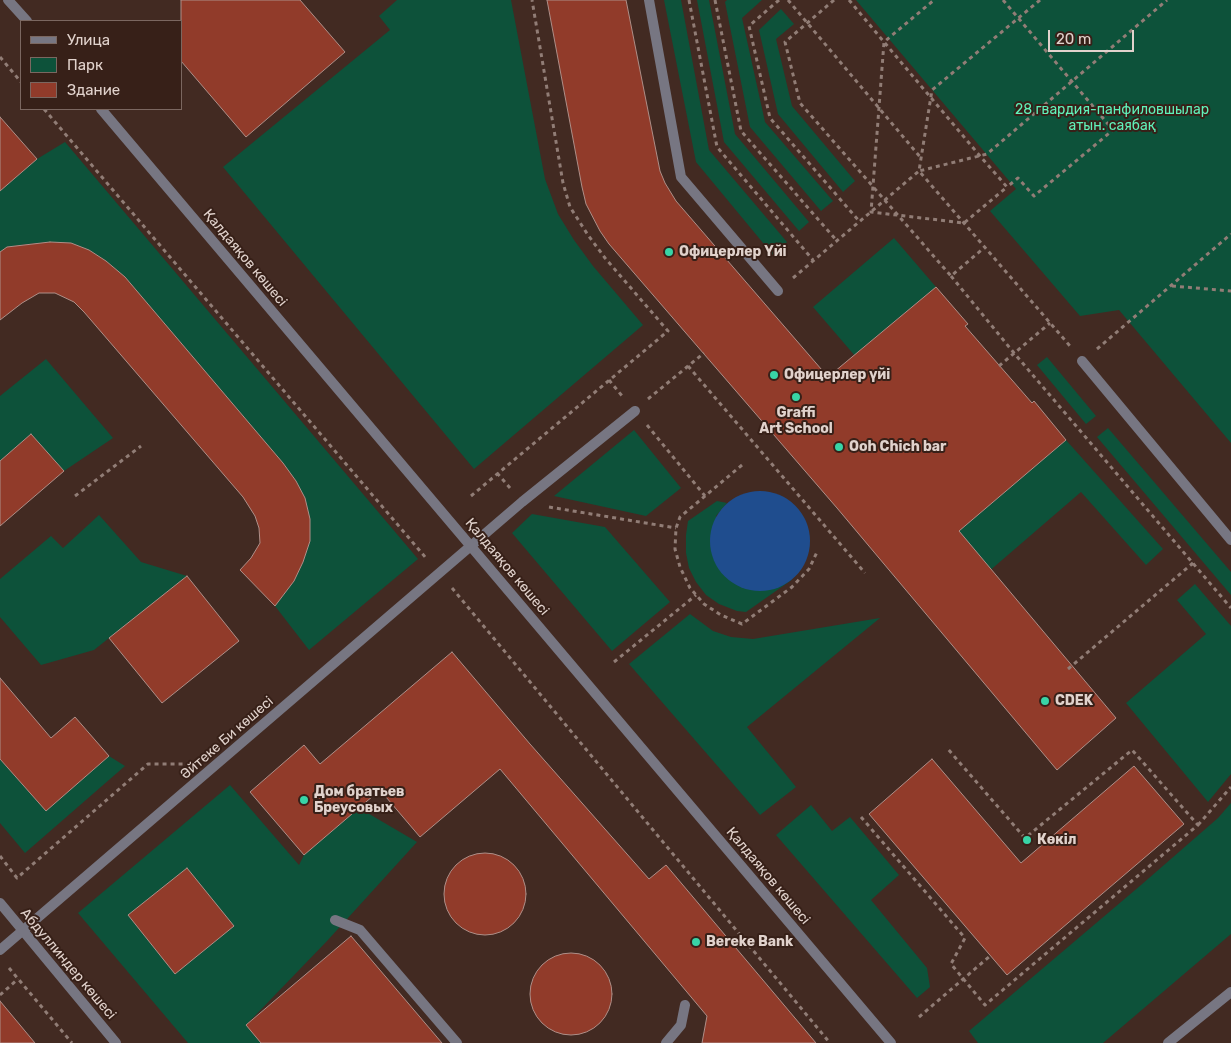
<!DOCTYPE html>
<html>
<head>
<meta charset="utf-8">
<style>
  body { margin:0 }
  #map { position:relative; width:1231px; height:1043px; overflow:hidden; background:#422a22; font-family:Rubik,sans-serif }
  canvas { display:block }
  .legend { position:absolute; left:20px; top:20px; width:162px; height:90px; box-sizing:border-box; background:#372018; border:1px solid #7b6760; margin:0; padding:6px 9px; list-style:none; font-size:15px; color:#e1d2cc }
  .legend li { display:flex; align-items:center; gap:10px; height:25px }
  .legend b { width:25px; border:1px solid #7b6760 }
  .scale { position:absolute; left:1048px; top:30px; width:86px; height:22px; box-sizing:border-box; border:2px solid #e1d2cc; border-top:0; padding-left:6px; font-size:15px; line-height:18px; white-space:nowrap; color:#e1d2cc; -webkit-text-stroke:4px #372018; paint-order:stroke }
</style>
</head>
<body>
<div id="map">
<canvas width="1231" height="1043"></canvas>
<ul class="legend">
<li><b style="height:6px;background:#777682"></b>Улица</li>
<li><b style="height:14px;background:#0d523a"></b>Парк</li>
<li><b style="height:14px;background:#913b2a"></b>Здание</li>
</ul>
<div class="scale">20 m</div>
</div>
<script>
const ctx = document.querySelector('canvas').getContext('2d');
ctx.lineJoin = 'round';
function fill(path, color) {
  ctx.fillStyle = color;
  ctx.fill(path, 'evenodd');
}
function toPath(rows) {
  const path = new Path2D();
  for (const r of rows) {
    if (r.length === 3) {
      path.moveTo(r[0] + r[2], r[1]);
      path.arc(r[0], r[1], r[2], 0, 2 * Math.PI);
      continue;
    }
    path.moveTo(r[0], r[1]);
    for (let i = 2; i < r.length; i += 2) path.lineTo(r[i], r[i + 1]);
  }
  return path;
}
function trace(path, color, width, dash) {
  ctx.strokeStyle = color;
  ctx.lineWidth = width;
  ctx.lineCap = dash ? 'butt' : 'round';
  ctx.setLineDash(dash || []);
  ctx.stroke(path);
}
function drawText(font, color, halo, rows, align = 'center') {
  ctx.font = font + ' Rubik,sans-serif';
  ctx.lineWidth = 4;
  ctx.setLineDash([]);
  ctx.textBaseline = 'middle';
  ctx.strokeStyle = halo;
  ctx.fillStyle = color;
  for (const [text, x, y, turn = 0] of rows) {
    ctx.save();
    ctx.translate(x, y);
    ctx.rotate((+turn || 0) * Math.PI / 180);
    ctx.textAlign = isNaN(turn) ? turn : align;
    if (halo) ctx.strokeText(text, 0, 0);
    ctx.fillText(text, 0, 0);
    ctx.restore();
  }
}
const green = toPath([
  [397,0,511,0,545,179,558,214,574,240,593,266,643,325,474,469,223,167,390,30,379,16],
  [664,0,681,0,709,150,787,242,773,255,696,162],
  [697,0,709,0,735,134,809,222,799,231,724,142],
  [727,0,762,0,742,18,765,122,833,201,821,211,750,127,725,2],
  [856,0,1231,0,1231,443,1119,310,1080,316,990,211,1016,189],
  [781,9,794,24,776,39,792,106,855,181,843,192,778,114,759,30],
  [65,142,418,559,309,650,275,606,294,581,303,562,296,481,283,463,125,277,106,261,89,250,70,243,50,242,27,244,7,247,0,252,0,191,37,159],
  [894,238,936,287,859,351,880,385,813,307],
  [1047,357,1096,416,1086,424,1037,365],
  [46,359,113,438,64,471,31,434,0,461,0,396],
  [1108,428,1231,572,1231,595,1097,437],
  [634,430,681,488,646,516,554,496],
  [1066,440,1163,549,1146,565,1081,492,987,573,955,534],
  [717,501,727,503,716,516,778,587,793,579,746,612,737,611,719,604,706,595,696,582,689,568,686,553,686,535,688,521],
  [532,514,605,527,670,602,612,651,512,533],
  [99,515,141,562,187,576,94,650,41,665,0,617,0,579,51,536,63,548],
  [1195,584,1231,626,1231,774,1208,802,1126,703,1206,634,1177,600],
  [690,614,713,631,731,637,753,639,880,618,747,727,796,787,760,815,629,664],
  [109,756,125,766,25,853,0,823,0,759,46,811],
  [230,785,299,865,304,855,359,808,417,842,327,941,246,1025,261,1043,188,1043,78,913],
  [1231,803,1231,934,1103,1043,978,1043,969,1031,1141,885,1218,818],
  [811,805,832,831,850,817,899,875,871,900,927,968,930,987,917,998,776,835]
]);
const water = toPath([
  [760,541,50]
]);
const building = toPath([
  [181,0,300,0,345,52,246,137,181,61,181,0],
  [547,0,626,0,660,171,665,183,676,201,828,377,936,287,968,324,965,326,1032,403,1034,401,1066,440,959,531,1116,718,1057,770,837,508,609,244,600,231,586,204,582,187,547,0],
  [0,117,37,159,0,191,0,117],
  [50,242,71,243,89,250,106,261,125,277,283,463,296,481,305,498,310,519,310,541,303,562,294,581,275,606,240,570,251,558,260,543,259,528,255,516,243,497,84,312,74,302,55,293,39,293,22,303,0,320,0,252,7,247,50,242],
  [31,434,64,471,0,526,0,461,31,434],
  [187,576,239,641,162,703,109,638,187,576],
  [452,652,530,744,649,879,666,865,816,1043,702,1043,707,1016,500,769,420,837,380,790,304,855,250,792,304,745,320,764,452,652],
  [0,678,51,738,75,717,109,756,46,811,0,759,0,678],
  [932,759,1021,863,1134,766,1184,824,1007,975,869,814,932,759],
  [485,894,41],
  [187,868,234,926,175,974,128,915,187,868],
  [351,936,442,1043,261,1043,246,1025,351,936],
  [571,994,41],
  [0,1001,35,1043,0,1043,0,1001]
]);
const path = toPath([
  [689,0,717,147,813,260],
  [715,0,741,131,837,241],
  [779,0,749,26,770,118,859,221],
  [788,0,921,158],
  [834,0,785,42,800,103,951,276,985,247],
  [849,0,884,42,980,156,1007,187,964,223,871,212,884,42,934,0],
  [1003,0,1113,130,1034,196,1018,178,1007,187],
  [1040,0,932,90,919,171,987,154,1167,0],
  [0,57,21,82],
  [44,109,426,558],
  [951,276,1014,353,1231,608],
  [793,278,919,171,1070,346],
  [1172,286,1231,291],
  [1097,349,1231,234],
  [688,366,865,573],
  [999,366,1050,323],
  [609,380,623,397],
  [648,399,704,353],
  [647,425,705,496],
  [742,465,680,517,676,528,675,549,680,567,690,588,704,604,721,615,742,624,792,587,809,569,817,552],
  [497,473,510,488],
  [75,496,141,446],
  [471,496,668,331,605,258,588,235,570,207,563,183,532,0],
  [549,507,676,528],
  [452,588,830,1043],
  [614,662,696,595],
  [1068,669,1193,563],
  [861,817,965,938,951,964,985,1005,1198,825,1132,750,1025,838,947,748],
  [1198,825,1231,787],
  [0,856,17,878,148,764,185,764],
  [9,968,72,1043],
  [0,995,18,979],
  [919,1017,990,956]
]);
const service = toPath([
  [649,0,681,177,778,291],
  [1082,361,1231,540],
  [335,920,360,930,457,1043],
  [0,950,522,502,635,411],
  [666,1043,681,1025,685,1005]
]);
const minor = toPath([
  [0,903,116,1043]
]);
const tertiary = toPath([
  [8,0,27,21],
  [101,109,891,1043],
  [1168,1043,1231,992]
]);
const markers = [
  [669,252,5,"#38d4a6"],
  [774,375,5,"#38d4a6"],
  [796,397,5,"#38d4a6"],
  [839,447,5,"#38d4a6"],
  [1045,701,5,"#38d4a6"],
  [304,800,5,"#38d4a6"],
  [1027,840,5,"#38d4a6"],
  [696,942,5,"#38d4a6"]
];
const parkNames = [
  ["28 гвардия-панфиловшылар",1112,110],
  ["атын. саябақ",1112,126]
];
const poiNames = [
  ["Офицерлер Үйі",679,252],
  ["Офицерлер үйі",784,375],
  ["Graffi",796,413,"center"],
  ["Art School",796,429,"center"],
  ["Ooh Chich bar",849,447],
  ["CDEK",1055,701],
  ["Дом братьев",314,792],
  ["Бреусовых",314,808],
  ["Көкіл",1037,840],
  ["Bereke Bank",706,942]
];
const streetNames = [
  ["Қалдаяқов көшесі",245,258,50],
  ["Қалдаяқов көшесі",507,567,50],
  ["Әйтеке Би көшесі",227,738,-41],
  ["Қалдаяқов көшесі",768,876,50],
  ["Абдуллиндер көшесі",68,964,50]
];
fill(green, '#0d523a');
fill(water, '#1f4d8e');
fill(building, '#913b2a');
trace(building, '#ae8f88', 1);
trace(path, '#917d76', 3, [4, 4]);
trace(service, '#777682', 10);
trace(minor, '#777682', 10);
trace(tertiary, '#777682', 10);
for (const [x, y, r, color] of markers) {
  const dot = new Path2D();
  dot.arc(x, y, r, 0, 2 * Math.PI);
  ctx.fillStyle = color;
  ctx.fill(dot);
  trace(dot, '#372018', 2);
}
drawText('14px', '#60f2ba', '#372018', parkNames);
drawText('bold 14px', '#e1d2cc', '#372018', poiNames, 'left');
drawText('14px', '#e1d2cc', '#372018', streetNames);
</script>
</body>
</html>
